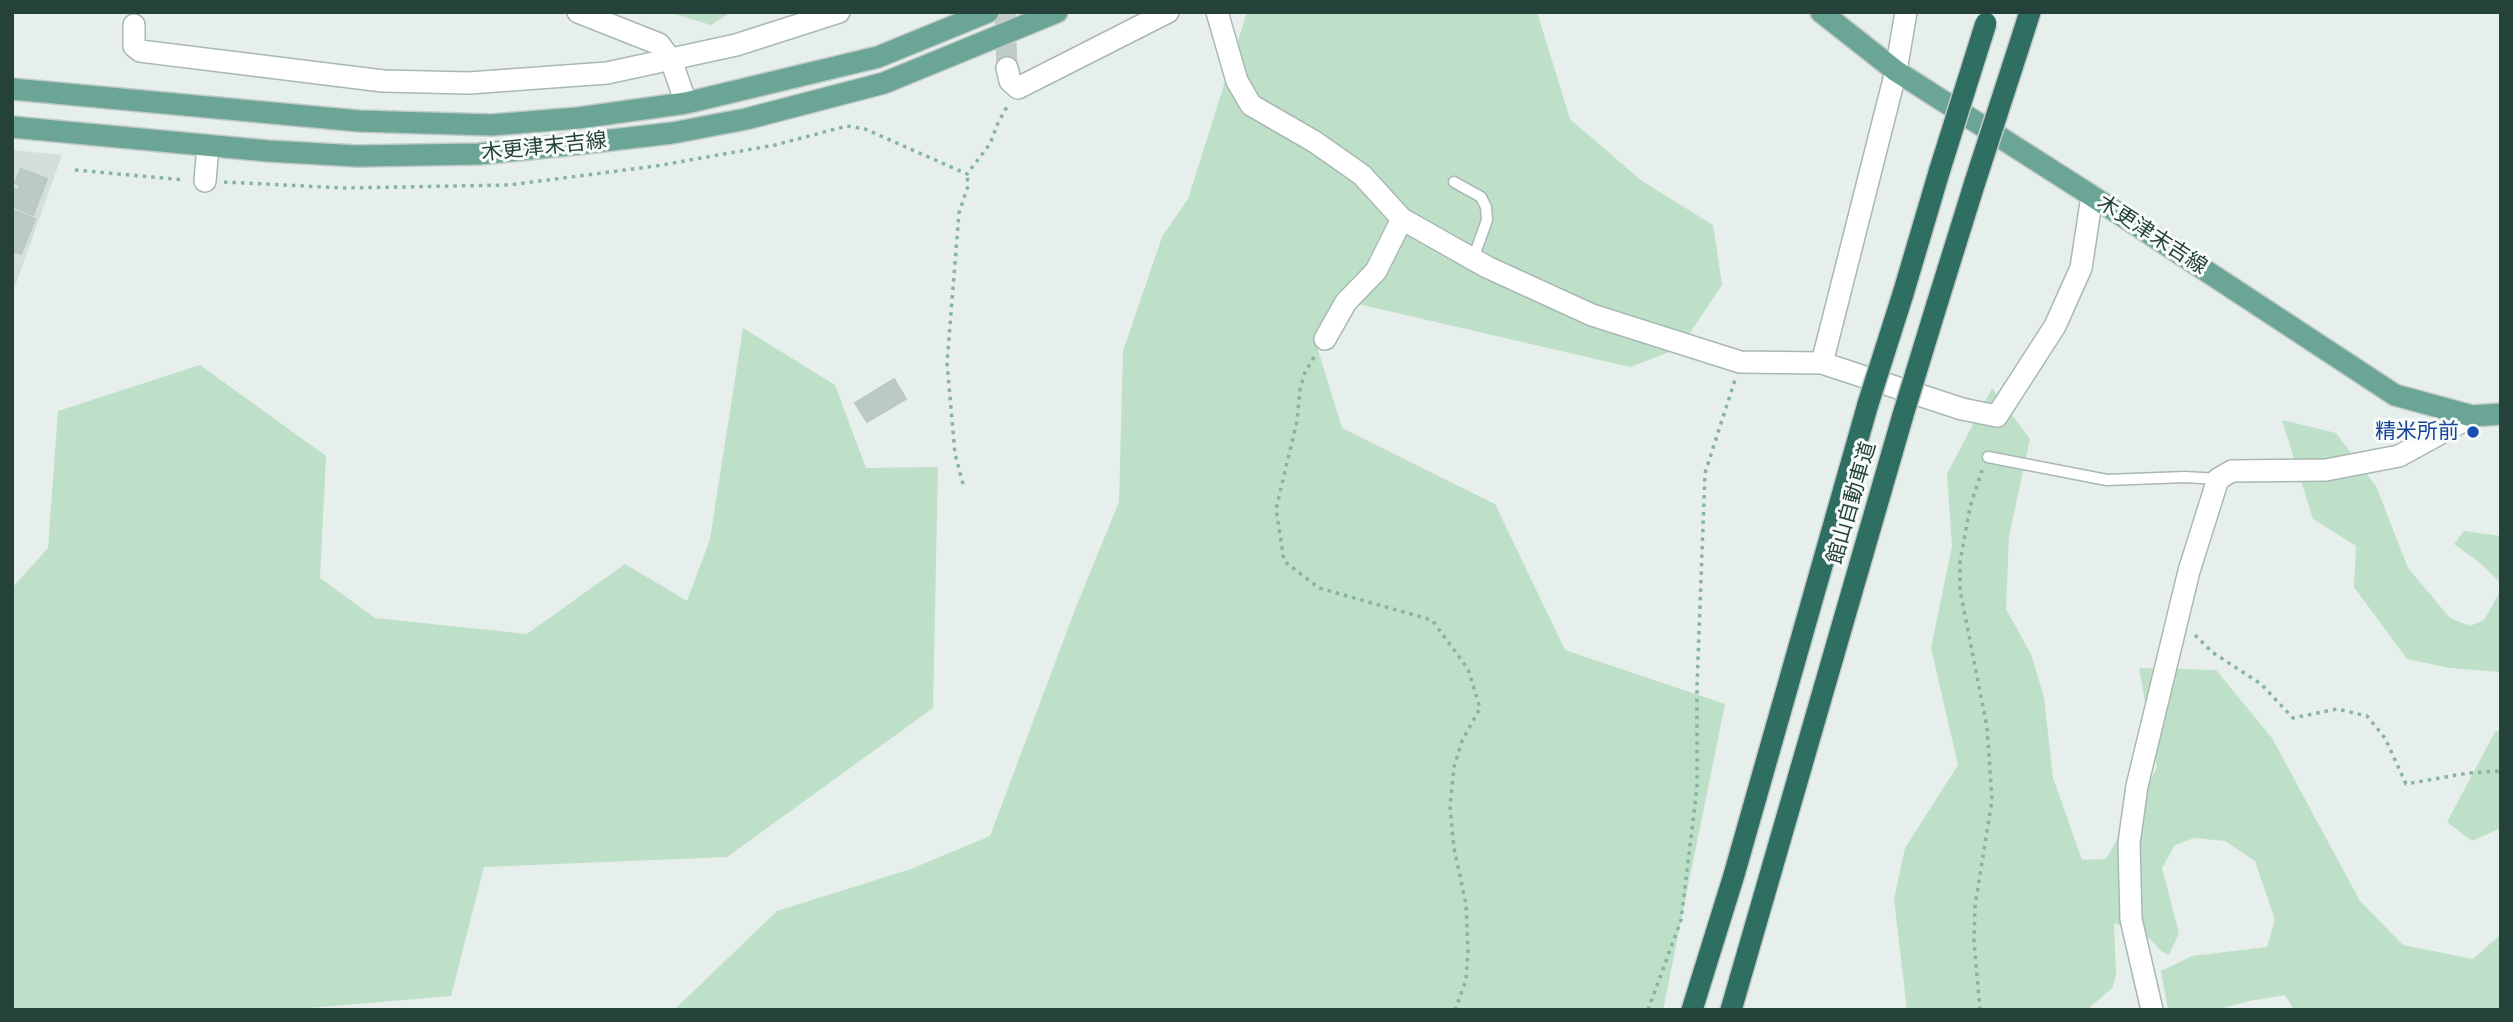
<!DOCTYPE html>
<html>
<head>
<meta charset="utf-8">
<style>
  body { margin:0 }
  #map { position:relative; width:2513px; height:1022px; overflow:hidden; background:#e6efeb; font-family:Cabin,sans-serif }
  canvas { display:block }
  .frame { position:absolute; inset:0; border:14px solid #24423a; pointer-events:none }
</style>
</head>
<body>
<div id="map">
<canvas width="2513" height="1022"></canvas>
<div class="frame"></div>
</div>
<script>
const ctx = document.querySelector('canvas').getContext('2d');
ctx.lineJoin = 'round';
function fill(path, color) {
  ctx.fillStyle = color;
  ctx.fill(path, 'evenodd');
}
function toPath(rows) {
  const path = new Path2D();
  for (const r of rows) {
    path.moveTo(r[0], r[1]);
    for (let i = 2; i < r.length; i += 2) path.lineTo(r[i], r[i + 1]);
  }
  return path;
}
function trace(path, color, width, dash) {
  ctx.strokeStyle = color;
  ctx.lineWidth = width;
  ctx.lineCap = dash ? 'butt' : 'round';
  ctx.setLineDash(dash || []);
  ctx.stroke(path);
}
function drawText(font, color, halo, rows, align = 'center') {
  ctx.font = font + ' Cabin,"Noto Sans JP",sans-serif';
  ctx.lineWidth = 6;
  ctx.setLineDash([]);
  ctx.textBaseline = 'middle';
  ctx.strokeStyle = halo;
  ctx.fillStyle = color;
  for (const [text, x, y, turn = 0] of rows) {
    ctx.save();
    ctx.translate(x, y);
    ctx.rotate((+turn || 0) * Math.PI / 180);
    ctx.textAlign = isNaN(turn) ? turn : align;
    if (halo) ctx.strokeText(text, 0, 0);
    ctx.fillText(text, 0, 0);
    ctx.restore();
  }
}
const built = toPath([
  [12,150,62,155,12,295]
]);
const green = toPath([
  [668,12,731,12,711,25],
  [1247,12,1537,12,1570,119,1642,181,1713,225,1722,285,1680,348,1630,367,1354,303,1314,337,1342,428,1495,504,1565,650,1725,704,1663,1010,674,1010,777,911,911,869,990,836,1076,607,1119,502,1123,351,1162,237,1188,199],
  [743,328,835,385,866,468,938,467,933,708,727,857,484,867,451,996,310,1008,306,1010,12,1010,12,588,48,548,58,411,200,365,326,456,320,578,375,618,527,634,625,564,687,601,710,539],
  [1992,388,2030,439,2009,536,2006,609,2031,654,2044,697,2053,778,2082,860,2106,859,2157,768,2139,668,2216,670,2272,738,2360,901,2403,945,2473,959,2501,934,2501,1010,2294,1010,2285,995,2249,1001,2216,1010,2168,1010,2161,971,2192,956,2267,947,2275,920,2255,861,2225,841,2194,838,2175,845,2162,868,2179,933,2169,955,2161,951,2148,937,2114,923,2116,974,2113,987,2087,1010,1907,1010,1894,899,1905,848,1958,765,1931,648,1952,546,1947,474],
  [2282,420,2336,433,2376,486,2408,568,2450,618,2470,626,2484,620,2501,590,2501,672,2450,668,2407,659,2354,587,2356,546,2313,519],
  [2464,531,2501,536,2501,583,2480,563,2454,544],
  [2501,730,2501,828,2472,841,2447,822,2495,732]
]);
const building = toPath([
  [21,169,47,179,33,215,12,206,15,189,18,191,20,186,15,183,21,169],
  [12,210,35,219,21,254,12,251,12,210],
  [894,379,906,399,867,422,855,403,894,379]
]);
const streetTunnel = toPath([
  [1005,12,1007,68]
]);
const path = toPath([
  [75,170,185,180],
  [224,182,344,188,509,185,656,166,775,145,847,126,865,129,967,174,990,144,998,123,1008,105],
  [1314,357,1305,372,1300,390,1297,421,1276,509,1284,561,1319,588,1432,620,1468,669,1480,708,1462,741,1454,767,1450,807,1454,848,1466,904,1468,950,1466,980,1455,1010],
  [963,484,955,454,947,363,959,213,968,186,967,174],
  [2195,635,2212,652,2261,684,2293,718,2337,709,2367,716,2385,738,2406,784,2468,773,2501,771],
  [1648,1010,1681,920,1697,788,1697,686,1705,473,1735,380],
  [1980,1010,1974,941,1975,906,1992,800,1987,727,1960,590,1960,562,1970,507,1982,470]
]);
const lane = toPath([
  [1454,182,1481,197,1486,207,1487,220,1473,259],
  [1988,457,2107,480,2185,477,2218,479]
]);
const street = toPath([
  [578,12,659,44,671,60,686,103],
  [1217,12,1237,81,1251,105,1315,142,1362,175,1402,219,1487,267,1592,315,1740,362,1822,363,1962,409,1997,416,2055,326,2081,268,2092,196],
  [134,25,134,46,140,51,383,81,469,83,607,73,736,45,839,12],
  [1007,68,1010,81,1018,88,1168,12],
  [205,181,208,146],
  [1325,339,1346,302,1376,271,1402,219],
  [1822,363,1896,71,1906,12],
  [2152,1010,2131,919,2129,843,2137,786,2189,571,2218,479,2232,471,2326,470,2399,456,2472,416]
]);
const primary = toPath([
  [1821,12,1896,71,2092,196,2395,395,2472,416,2501,414],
  [12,89,359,121,491,125,578,118,686,103,878,57,988,12],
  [12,127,268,151,357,156,479,154,577,144,672,133,746,119,884,83,1057,12]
]);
const highway = toPath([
  [2023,34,2030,12],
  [1903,294,1940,169],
  [1937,304,1975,182],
  [1692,1010,1734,875,1868,404],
  [1731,1010,1903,415]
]);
const highwayBridge = toPath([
  [1940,169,1986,23],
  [1975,182,2023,34],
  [1868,404,1903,294],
  [1903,415,1937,304]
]);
const markers = [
  [2473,432,7,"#1a4fb4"]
];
const streetNames = [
  ["木更津末吉線",544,147,-6],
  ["木更津末吉線",2152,235,33],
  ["館山自動車道",1852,503,-74]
];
const transitNames = [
  ["精米所前",2459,432]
];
fill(built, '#d4dfda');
fill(green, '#bfe0c8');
fill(building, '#bbcac4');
trace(building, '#b8c9c2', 2);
trace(streetTunnel, '#bfccc8', 21, [21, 10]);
trace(lane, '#a8b8b2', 13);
trace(street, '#a8b8b2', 24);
trace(primary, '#c2cac8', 24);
trace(highway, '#c2cac8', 24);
trace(path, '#86b3a5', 3.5, [3.5, 5]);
trace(lane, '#fff', 10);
trace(street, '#fff', 21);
trace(primary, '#6aa596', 21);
trace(highway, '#2f6f62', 21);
trace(highwayBridge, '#c2cac8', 24, []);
trace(highwayBridge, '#2f6f62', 21);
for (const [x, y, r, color] of markers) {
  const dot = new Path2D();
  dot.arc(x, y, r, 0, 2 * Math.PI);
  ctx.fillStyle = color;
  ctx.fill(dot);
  trace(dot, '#f7fbf9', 2.5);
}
drawText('21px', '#24423a', '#f7fbf9', streetNames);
drawText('21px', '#164399', '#f7fbf9', transitNames, 'right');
</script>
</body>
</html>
